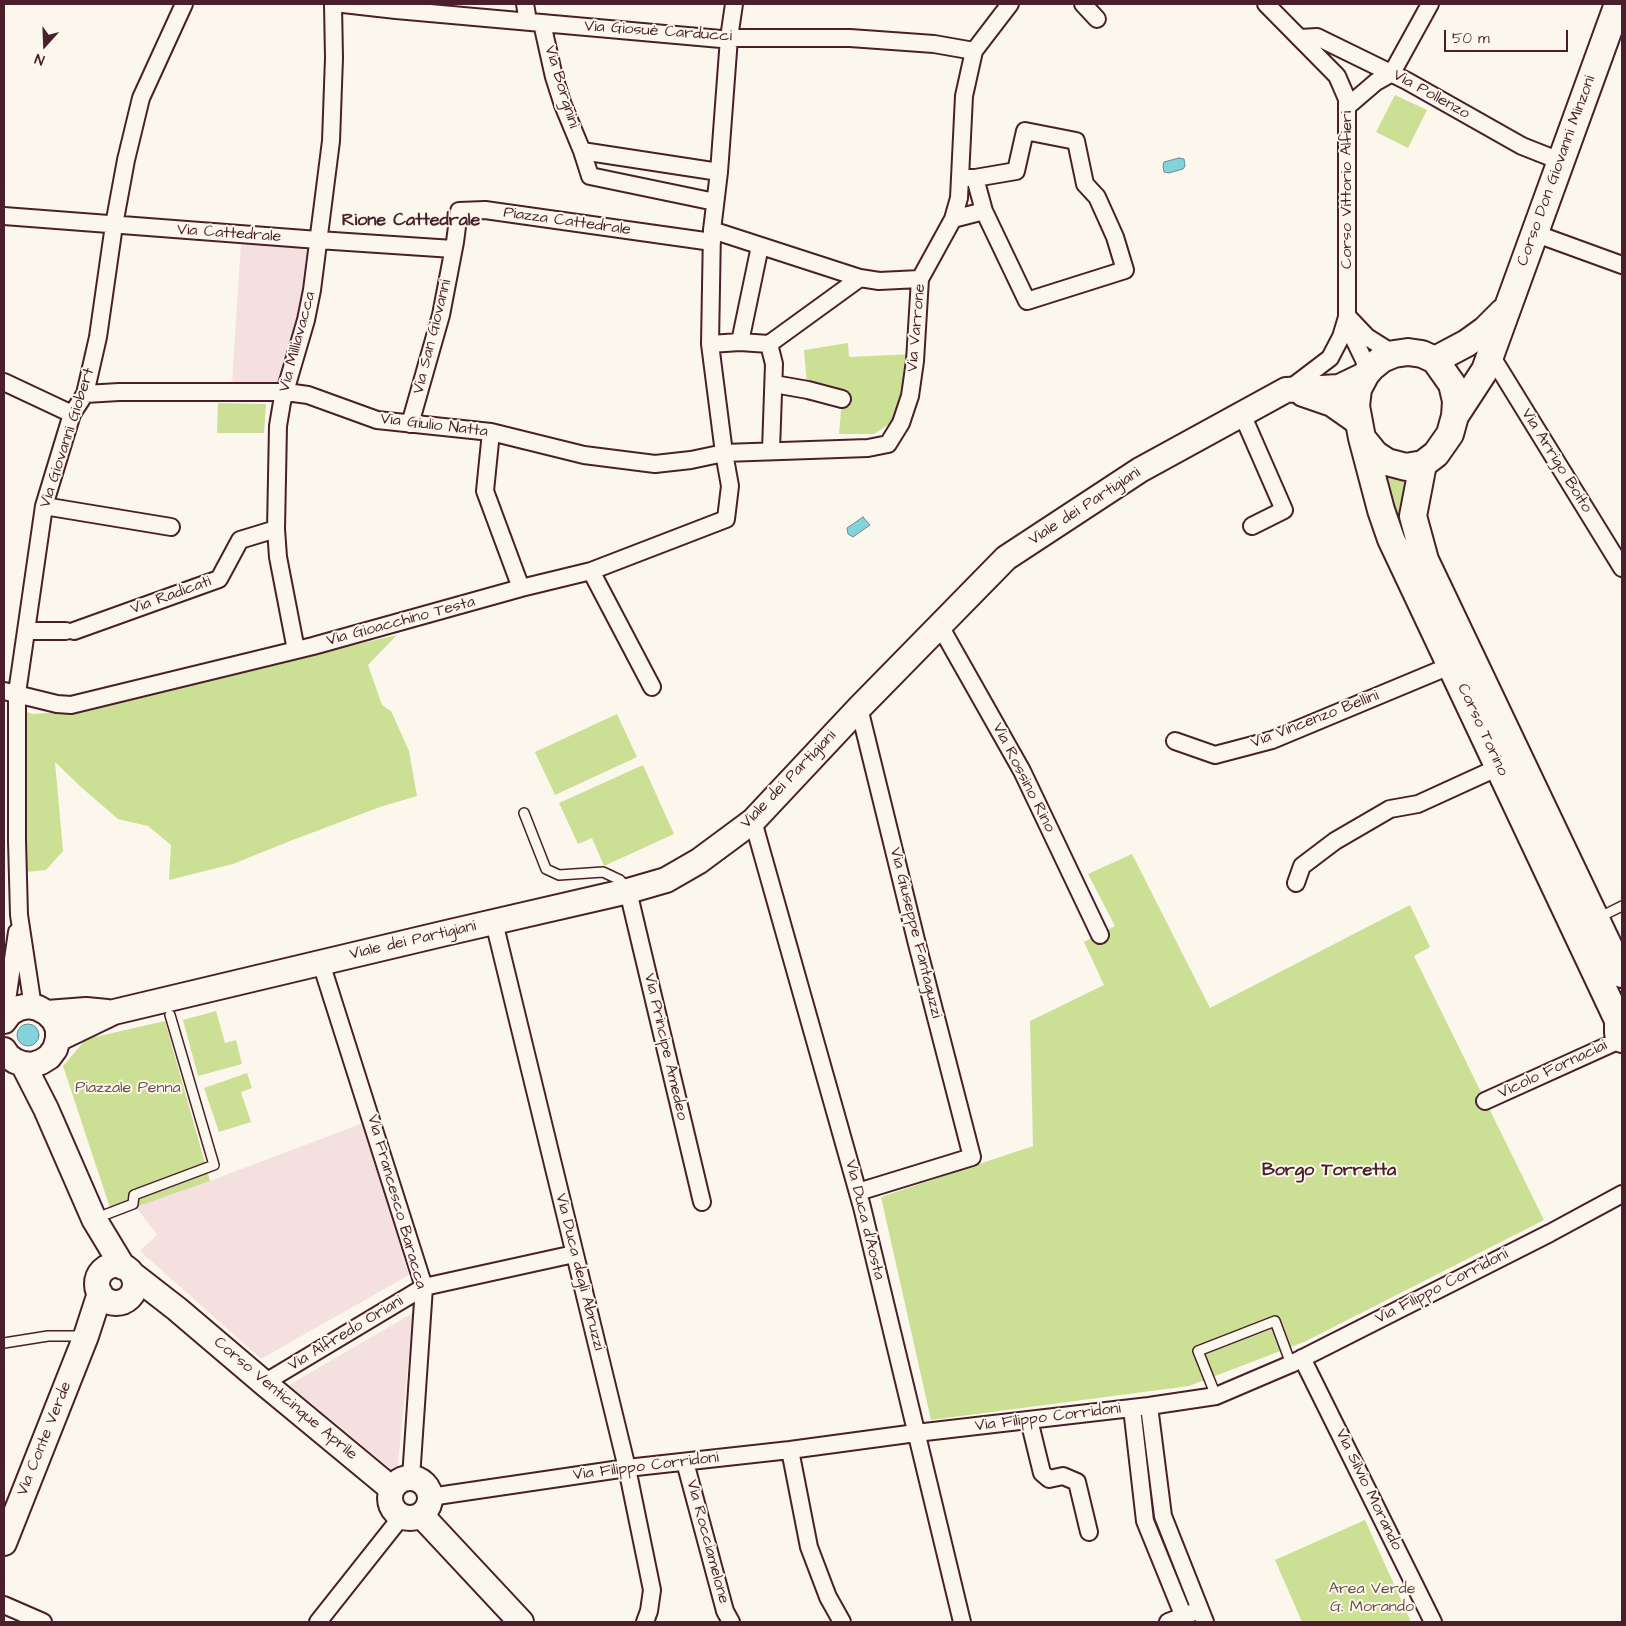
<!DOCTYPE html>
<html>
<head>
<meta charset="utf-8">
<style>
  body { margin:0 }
  #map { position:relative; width:1626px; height:1626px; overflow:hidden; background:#fbf7ec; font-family:"Architects Daughter",sans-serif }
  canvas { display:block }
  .frame { position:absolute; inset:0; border:5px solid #4a1f2b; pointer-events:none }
  .north { position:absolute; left:20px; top:20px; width:50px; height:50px; -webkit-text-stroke:4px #fbf7ec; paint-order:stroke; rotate:200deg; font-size:14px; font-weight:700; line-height:20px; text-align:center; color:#4a1f2b }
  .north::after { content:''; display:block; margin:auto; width:18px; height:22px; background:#4a1f2b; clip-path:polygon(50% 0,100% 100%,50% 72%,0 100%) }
  .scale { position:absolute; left:1444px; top:30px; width:124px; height:22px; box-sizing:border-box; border:2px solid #4a1f2b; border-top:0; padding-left:6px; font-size:15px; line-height:18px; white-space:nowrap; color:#4a1f2b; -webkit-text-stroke:4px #fbf7ec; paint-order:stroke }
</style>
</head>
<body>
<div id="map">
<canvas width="1626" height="1626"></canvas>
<div class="frame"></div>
<div class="north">N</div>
<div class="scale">50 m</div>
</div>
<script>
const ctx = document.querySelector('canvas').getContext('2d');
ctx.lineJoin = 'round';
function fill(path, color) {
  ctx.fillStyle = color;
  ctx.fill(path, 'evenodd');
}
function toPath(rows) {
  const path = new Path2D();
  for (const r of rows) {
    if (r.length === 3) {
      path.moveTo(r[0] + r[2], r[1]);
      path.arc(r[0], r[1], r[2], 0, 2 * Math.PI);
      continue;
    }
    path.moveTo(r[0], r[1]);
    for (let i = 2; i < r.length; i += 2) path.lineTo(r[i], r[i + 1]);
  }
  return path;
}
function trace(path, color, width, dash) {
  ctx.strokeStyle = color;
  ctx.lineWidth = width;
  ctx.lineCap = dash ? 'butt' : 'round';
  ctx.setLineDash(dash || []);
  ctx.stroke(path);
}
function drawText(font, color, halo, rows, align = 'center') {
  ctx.font = font + ' "Architects Daughter",sans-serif';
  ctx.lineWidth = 4;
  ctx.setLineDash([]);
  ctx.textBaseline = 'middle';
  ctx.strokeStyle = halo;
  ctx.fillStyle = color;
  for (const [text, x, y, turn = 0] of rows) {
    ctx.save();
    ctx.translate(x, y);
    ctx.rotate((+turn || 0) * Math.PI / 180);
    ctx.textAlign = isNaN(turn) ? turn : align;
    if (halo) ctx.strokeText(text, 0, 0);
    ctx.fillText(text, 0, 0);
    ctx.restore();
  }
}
const built = toPath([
  [241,244,302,247,310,254,302,316,283,382,232,383],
  [363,1123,409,1275,261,1359,140,1251,157,1235,136,1207,210,1181],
  [413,1313,397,1474,289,1385]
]);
const green = toPath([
  [1395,95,1427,110,1408,148,1376,132],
  [848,343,849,357,913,354,899,416,888,425,874,434,839,434,842,400,807,385,804,350],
  [218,403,266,404,264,433,217,433],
  [1384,476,1398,479,1408,478,1403,497,1400,519,1405,544],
  [397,635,368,665,382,705,391,711,409,751,417,796,380,807,290,841,233,864,169,880,171,845,148,826,118,819,81,787,55,762,63,851,46,870,26,872,27,712,33,714,71,711],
  [617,714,637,757,555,795,535,752],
  [643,765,674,834,604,866,592,838,578,844,559,803],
  [1132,854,1210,1008,1410,905,1430,947,1414,956,1544,1220,1304,1342,1189,1386,931,1420,881,1197,1033,1146,1030,1021,1104,985,1084,942,1115,926,1088,874],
  [216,1011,225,1043,236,1040,242,1064,198,1076,183,1020],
  [165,1021,210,1181,136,1207,113,1217,63,1066,86,1039],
  [247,1073,252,1088,241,1092,251,1122,219,1132,204,1088],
  [1365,1520,1411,1622,1302,1622,1275,1560]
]);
const water = toPath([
  [1179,158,1184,159,1185,166,1183,169,1169,173,1164,172,1163,166,1164,162,1179,158],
  [863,517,870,525,853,537,848,534,847,528,863,517],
  [28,1035,11]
]);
const lane = toPath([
  [524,813,546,869,559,875,603,872,620,880,628,890],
  [1598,918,1622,906],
  [94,1219,133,1204,134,1195,214,1165,170,1015],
  [4,1343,48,1336,83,1336],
  [1216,1396,1198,1351,1275,1321,1291,1364]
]);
const street = toPath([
  [343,4,396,10,721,39,736,38,850,38,934,44,974,51],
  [525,4,528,21],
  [1083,4,1097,19],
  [1266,4,1337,76,1347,99,1347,317,1350,331,1364,360,1372,367],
  [542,23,554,77,563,105,582,151],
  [1300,38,1317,37,1407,81,1522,146,1560,161],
  [1348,106,1376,82,1392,73,1430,4],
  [975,178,984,211],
  [715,202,590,176,582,151,719,172],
  [4,216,318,240,453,249],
  [953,219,984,211,1027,301,1125,270,1115,237,1097,197,1085,184,1076,141,1025,131,1016,171,975,178,961,178],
  [712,230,860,278,879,281,920,279],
  [1534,233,1622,265],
  [1349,318,1367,337,1394,354],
  [740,342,769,344,774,364,771,450],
  [710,344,740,342,760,246],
  [769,344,860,278],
  [1487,352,1490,354,1497,365,1622,568],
  [4,382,72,414],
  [774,384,808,390,842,399],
  [1288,390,1330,358,1341,337,1347,317],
  [85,394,119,392,286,392,308,395,377,420,491,432,584,455,655,464,691,460,724,453,868,448,888,444,901,423,910,396,915,361,920,279,953,219,959,198,964,96,974,51,1010,4],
  [1242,414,1284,510,1252,526],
  [410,424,441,315,455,242,459,211,485,210,712,242],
  [491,432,485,491,521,588],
  [44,506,171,527],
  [591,571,652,687],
  [940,626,1022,771,1100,935],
  [26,631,66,631],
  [74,631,219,579,240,540,276,529],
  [296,650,278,557,276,529,278,426,282,402,306,320,312,290,331,141,334,58,333,4],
  [4,691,57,704,71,705,313,646,521,588,591,571,726,519,730,486,724,453,710,344,712,230,719,172,729,38,734,4],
  [1175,741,1215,755,1272,740,1452,665],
  [753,821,862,1207,962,1622],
  [1296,883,1302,866,1335,841,1390,809,1418,804,1499,767],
  [628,891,702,1202],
  [494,922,627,1468,652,1590,649,1611,645,1622],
  [321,963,424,1287,411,1478],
  [33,1007,19,915,17,841,17,693,26,631,44,506,72,414,85,394,98,337,114,225,126,160,141,98,184,4],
  [4,1021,17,932],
  [1485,1101,1622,1039],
  [858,1192,972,1157,917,944,859,708],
  [1302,1358,1433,1622],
  [264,1383,424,1287,574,1254],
  [1149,1406,1163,1516,1205,1622],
  [1132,1408,1145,1521,1186,1622],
  [1029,1420,1042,1473,1049,1479,1063,1476,1077,1482,1089,1532],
  [790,1450,809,1547,828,1597,842,1622],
  [685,1462,725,1611,731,1622],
  [430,1497,627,1468,790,1450,916,1433,1149,1406,1216,1396,1291,1364,1550,1233,1622,1194],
  [4,1605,43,1622],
  [318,1622,402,1516],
  [1168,1622,1194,1612]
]);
const secondary = toPath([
  [1303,394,1332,404,1359,423],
  [47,1013,86,1010,107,1012],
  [4,1021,10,1013,19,1008,29,1006,38,1008,47,1013,54,1020,58,1029,58,1039,55,1049,49,1057,41,1062,32,1065,23,1064,15,1061,8,1056,4,1050],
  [58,1039,114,1012,446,933,628,891,666,880,699,861,753,821,859,708,1006,558,1140,470,1286,390,1339,387,1366,374],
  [23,1064,46,1109,94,1219,123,1267],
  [116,1284,19],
  [132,1274,177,1309,264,1383,392,1489],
  [410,1498,20],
  [421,1515,521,1622],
  [4,1543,86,1336,100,1293]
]);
const primary = toPath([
  [1408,352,1422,354,1435,360,1452,384,1456,401,1455,416,1450,434,1436,454,1423,464,1406,467,1387,462,1375,454,1362,438,1356,406,1358,389,1366,374,1372,367,1382,359,1394,354,1408,352],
  [1435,360,1467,343,1485,330,1503,312],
  [1455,416,1485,370,1618,4],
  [1362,438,1381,510,1391,539,1616,1016,1618,1020,1618,1033,1622,1039],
  [1423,464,1413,516,1425,560,1622,974]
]);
const streetNames = [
  ["Via Giosuè Carducci",658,32,4],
  ["Via Borgnini",561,87,73],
  ["Via Pollenzo",1431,95,29],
  ["Corso Don Giovanni Minzoni",1557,171,-70],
  ["Corso Vittorio Alfieri",1348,190,-90],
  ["Piazza Cattedrale",567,222,8],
  ["Via Cattedrale",229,234,4],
  ["Via Varrone",917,328,-85],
  ["Via San Giovanni",433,337,-76],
  ["Via Milliavacca",298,342,-75],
  ["Via Giulio Natta",434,426,7],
  ["Via Giovanni Giobert",68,438,-72],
  ["Via Arrigo Boito",1556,461,58],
  ["Viale dei Partigiani",1085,507,-33],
  ["Via Radicati",171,596,-20],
  ["Via Gioacchino Testa",401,622,-15],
  ["Via Vincenzo Bellini",1315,720,-21],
  ["Corso Torino",1482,730,65],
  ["Via Rossino Rino",1023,778,63],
  ["Viale dei Partigiani",789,780,-46],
  ["Via Giuseppe Fantaguzzi",915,933,76],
  ["Viale dei Partigiani",413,941,-13],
  ["Via Principe Amedeo",665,1047,77],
  ["Vicolo Fornaciai",1553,1070,-25],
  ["Via Francesco Baracca",396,1202,74],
  ["Via Duca d'Aosta",864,1220,76],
  ["Via Duca degli Abruzzi",579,1272,76],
  ["Via Filippo Corridoni",1442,1287,-27],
  ["Via Alfredo Oriani",346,1334,-31],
  ["Corso Venticinque Aprile",285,1399,40],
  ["Via Filippo Corridoni",1048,1418,-7],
  ["Via Conte Verde",45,1439,-68],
  ["Via Filippo Corridoni",646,1467,-7],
  ["Via Silvio Morando",1368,1490,64],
  ["Via Rocciamelone",707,1542,75]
];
const parkNames = [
  ["Piazzale Penna",128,1089],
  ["Area Verde",1372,1590],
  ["G. Morando",1372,1608]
];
const neighbourhoodNames = [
  ["Rione Cattedrale",411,221],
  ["Borgo Torretta",1329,1171]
];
fill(built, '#f4e0df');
fill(green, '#cbe095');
fill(water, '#82d3db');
trace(water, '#6c8b95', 1);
trace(lane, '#4a1f2b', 12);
trace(street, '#4a1f2b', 20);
trace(secondary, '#4a1f2b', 28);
trace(primary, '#4a1f2b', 30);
trace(lane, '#fbf7ec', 9);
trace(street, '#fbf7ec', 16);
trace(secondary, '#fbf7ec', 24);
trace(primary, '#fbf7ec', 26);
drawText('16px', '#4a1f2b', '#fbf7ec', streetNames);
drawText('16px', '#6a4f46', '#fbf7ec', parkNames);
drawText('bold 18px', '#4a1f2b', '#fbf7ec', neighbourhoodNames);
</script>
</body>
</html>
